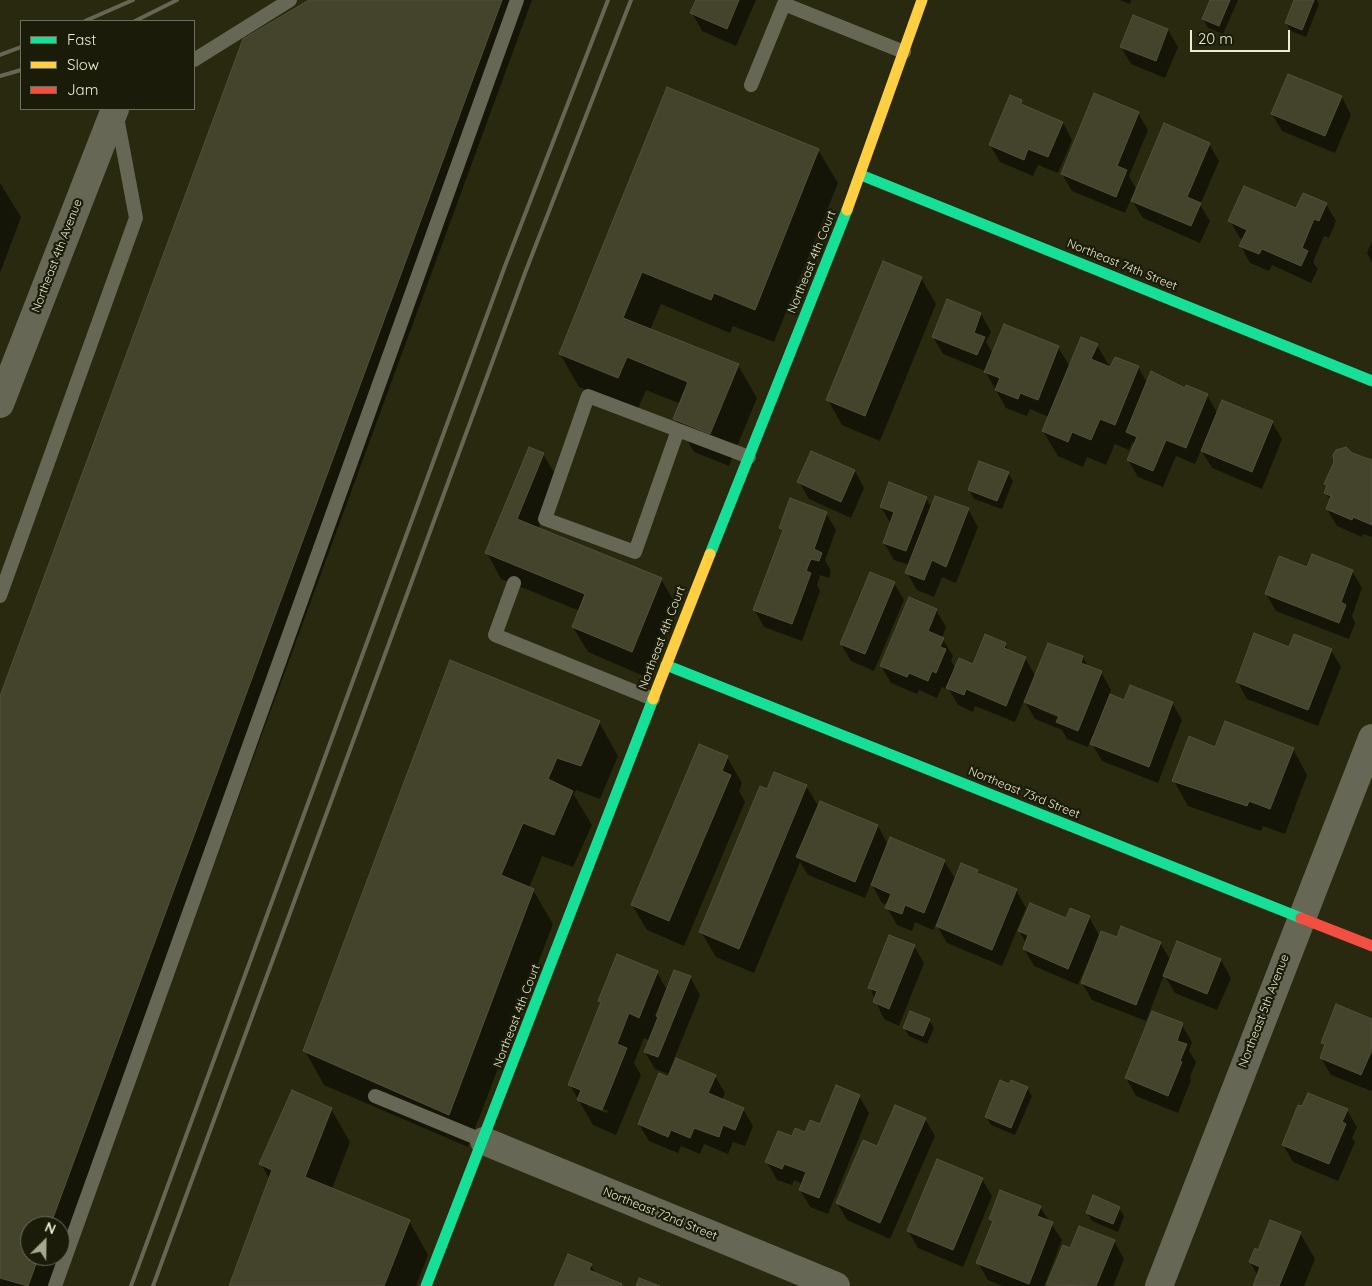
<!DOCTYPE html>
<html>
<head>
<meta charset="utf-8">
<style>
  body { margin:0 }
  #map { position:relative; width:1372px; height:1286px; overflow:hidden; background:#28290e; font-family:Quicksand,sans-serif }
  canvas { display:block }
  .legend { position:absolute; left:20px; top:20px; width:175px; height:90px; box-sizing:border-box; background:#1a1b08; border:1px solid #6d6f59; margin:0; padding:6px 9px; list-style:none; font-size:15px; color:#eaedd3 }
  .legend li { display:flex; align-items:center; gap:10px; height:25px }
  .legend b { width:25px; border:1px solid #6d6f59 }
  .north { position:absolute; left:20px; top:1216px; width:50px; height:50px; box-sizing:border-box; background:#1a1b08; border:1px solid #6d6f59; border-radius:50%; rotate:23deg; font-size:14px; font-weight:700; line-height:20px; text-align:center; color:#eaedd3 }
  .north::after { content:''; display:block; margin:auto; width:18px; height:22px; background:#a6a88e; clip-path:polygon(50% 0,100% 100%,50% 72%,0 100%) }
  .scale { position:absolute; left:1190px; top:30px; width:100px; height:22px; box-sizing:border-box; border:2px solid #eaedd3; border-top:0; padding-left:6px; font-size:15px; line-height:18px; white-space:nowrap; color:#eaedd3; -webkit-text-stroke:4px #1a1b08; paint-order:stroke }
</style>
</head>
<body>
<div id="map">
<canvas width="1372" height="1286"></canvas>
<ul class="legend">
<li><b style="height:6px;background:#16e098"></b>Fast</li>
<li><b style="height:6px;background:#ffcf43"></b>Slow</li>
<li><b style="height:6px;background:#f24e42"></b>Jam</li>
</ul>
<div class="north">N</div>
<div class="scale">20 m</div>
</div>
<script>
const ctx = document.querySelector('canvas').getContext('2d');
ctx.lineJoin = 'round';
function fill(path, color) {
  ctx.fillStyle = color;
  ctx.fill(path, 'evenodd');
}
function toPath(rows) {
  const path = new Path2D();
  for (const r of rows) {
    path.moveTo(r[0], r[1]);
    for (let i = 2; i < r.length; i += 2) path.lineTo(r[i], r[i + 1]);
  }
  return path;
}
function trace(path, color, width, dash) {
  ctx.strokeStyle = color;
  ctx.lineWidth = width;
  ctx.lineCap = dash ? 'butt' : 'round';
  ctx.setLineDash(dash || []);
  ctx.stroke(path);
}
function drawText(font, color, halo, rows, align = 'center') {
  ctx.font = font + ' Quicksand,sans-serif';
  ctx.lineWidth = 4.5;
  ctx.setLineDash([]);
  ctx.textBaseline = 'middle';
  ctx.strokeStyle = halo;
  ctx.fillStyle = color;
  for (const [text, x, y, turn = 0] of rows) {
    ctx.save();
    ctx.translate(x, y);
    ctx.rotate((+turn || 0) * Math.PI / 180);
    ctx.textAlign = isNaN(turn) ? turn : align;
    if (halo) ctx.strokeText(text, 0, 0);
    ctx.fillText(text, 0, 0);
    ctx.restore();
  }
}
const shadow = toPath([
  [311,0,532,0,59,1286,0,1286,0,699],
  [30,1226,60,1226,60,1256,30,1256],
  [697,0,756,0,736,46,702,31,692,13],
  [1119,0,1131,0,1130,4],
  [1211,0,1238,0,1223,34,1208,28,1203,19],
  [1295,0,1317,0,1319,4,1306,37,1291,31,1286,23],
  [1168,30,1178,47,1165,78,1131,64,1121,47],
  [1288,75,1342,97,1351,115,1335,153,1282,131,1272,114],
  [667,89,818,150,838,183,774,342,733,326,730,333,661,304,650,330,738,365,757,398,729,466,694,452,675,419,681,404,646,390,637,411,579,387,560,354],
  [1021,101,1025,107,1063,123,1072,140,1058,173,1038,165,1033,176,1000,162,990,145],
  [1138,113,1148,130,1129,176,1137,191,1209,144,1219,161,1200,205,1210,221,1200,243,1143,218,1131,199,1125,213,1072,191,1062,174],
  [0,183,21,217,0,273],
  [1326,204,1336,221,1329,238,1324,236,1313,262,1318,269,1311,283,1272,265,1269,271,1250,263,1241,246,1243,240,1240,238,1230,221],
  [1372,241,1372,263,1367,253],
  [921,278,936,304,880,441,842,425,828,400],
  [948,301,981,314,991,332,986,342,993,354,1058,347,1070,367,1097,345,1111,369,1138,367,1147,383,1207,395,1218,414,1272,422,1282,439,1262,489,1212,468,1201,450,1195,464,1176,456,1163,487,1138,477,1128,460,1134,445,1133,441,1129,450,1115,444,1106,465,1087,457,1083,467,1058,456,1043,431,1049,417,1030,409,1027,416,1006,408,985,371,943,354,933,337],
  [543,454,558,479,538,529,661,579,676,605,646,677,588,652,573,627,580,611,501,579,487,553],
  [1351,454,1372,462,1372,537,1363,534,1362,537,1337,526,1327,509,1331,501,1326,493,1328,487,1326,484],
  [855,471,864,488,851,518,809,499,799,482],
  [1008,473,1013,481,1002,509,974,499,969,490],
  [926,498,932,508,968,509,978,527,956,583,942,577,934,597,917,590,907,573,909,565,894,560,884,543,891,524,881,507],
  [826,513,836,530,825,560,831,571,829,578,820,575,817,585,820,591,802,641,764,627,754,609,783,533,780,528],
  [1308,569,1352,571,1362,588,1352,616,1355,623,1349,639,1276,611,1266,594],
  [894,583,904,600,874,671,851,661,841,644],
  [936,610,946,627,942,638,953,656,951,661,956,669,973,665,1005,644,1009,652,1025,658,1036,677,1083,657,1089,668,1101,672,1111,690,1109,695,1125,702,1172,703,1182,720,1158,783,1102,761,1092,744,1094,738,1092,737,1088,747,1067,739,1062,730,1035,719,1024,700,1015,722,975,706,973,712,958,705,947,686,946,689,942,687,937,698,919,690,917,694,891,683,881,666],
  [1038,707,1065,717,1064,720,1038,709],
  [1331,650,1341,667,1318,726,1247,699,1237,681],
  [451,661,599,722,618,756,600,799,576,790,574,795,592,825,573,867,542,856,529,888,533,890,553,924,468,1147,324,1085,305,1051],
  [1216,748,1293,749,1307,775,1285,834,1263,826,1261,831,1188,806,1174,781],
  [727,757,742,783,739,791,745,802,684,946,647,930,632,905],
  [774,773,806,786,819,807,821,803,878,826,888,845,944,861,956,880,978,871,980,876,1016,890,1026,908,1002,966,947,943,936,924,933,930,915,922,912,931,897,925,887,908,888,905,882,903,871,883,865,898,808,875,800,862,754,973,716,957,701,932],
  [1089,917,1100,937,1160,943,1171,961,1178,943,1221,960,1231,978,1217,1010,1175,993,1164,975,1146,1021,1092,1000,1082,983,1094,953,1092,952,1078,985,1034,966,1024,949,1026,943,1019,931,1067,919],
  [914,946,924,963,899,1026,884,1019,870,988],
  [657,972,667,990,675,972,690,977,700,995,668,1074,655,1069,645,1052,650,1041,644,1038,634,1063,641,1075,616,1135,593,1125,570,1085,602,1004,600,1001],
  [588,1103,608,1111,607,1113,588,1106],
  [929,1020,934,1028,927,1044,909,1036,904,1028],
  [1372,1020,1372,1090,1371,1091,1331,1075,1321,1058,1325,1048,1322,1042],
  [1182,1025,1192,1042,1189,1051,1196,1062,1190,1077,1191,1080,1178,1113,1136,1096,1126,1078],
  [715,1076,725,1093,722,1100,743,1109,753,1126,745,1146,733,1142,728,1154,704,1144,700,1154,681,1146,678,1153,649,1141,639,1124,668,1079],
  [1010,1085,1027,1088,1032,1096,1015,1135,991,1125,986,1117],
  [859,1096,869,1113,828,1214,810,1207,800,1190,803,1184,794,1180,792,1185,777,1180,767,1162,793,1137,821,1126],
  [331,1109,350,1142,332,1189,409,1221,428,1255,416,1286,230,1286,270,1180,261,1164],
  [1347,1110,1357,1127,1352,1138,1355,1142,1338,1181,1293,1162,1283,1145],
  [925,1119,935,1136,890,1239,847,1220,837,1203,877,1147],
  [982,1179,992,1196,963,1267,918,1248,908,1231],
  [1040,1207,1062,1240,1044,1286,1003,1286,988,1280,978,1263,993,1223,991,1219],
  [1119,1208,1124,1216,1118,1232,1092,1221,1087,1213],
  [1080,1227,1114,1241,1124,1259,1113,1286,1047,1285,1063,1246,1071,1249],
  [1300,1233,1315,1259,1304,1286,1254,1286,1258,1276,1250,1262,1259,1251],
  [591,1265,596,1275,622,1286,556,1286]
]);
const building = toPath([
  [309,0,502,0,50,1226,30,1226,30,1256,39,1256,28,1286,0,1278,0,696,243,39,309,0],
  [696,0,739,0,727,29,690,13,696,0],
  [1210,0,1230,0,1219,26,1202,19,1210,0],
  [1294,0,1314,0,1302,30,1285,23,1294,0],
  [1133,15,1168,29,1156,61,1120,47,1133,15],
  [1288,74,1342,96,1325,136,1271,114,1288,74],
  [667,87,819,149,755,310,714,293,711,300,642,272,623,318,739,364,710,434,673,419,688,382,627,357,618,378,559,354,667,87],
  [1094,93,1139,112,1117,166,1127,170,1116,197,1061,174,1094,93],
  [1010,95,1022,100,1021,104,1063,122,1048,157,1028,149,1024,160,989,145,1010,95],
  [1164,123,1210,143,1187,197,1201,203,1191,226,1131,201,1164,123],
  [1244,186,1296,208,1303,193,1327,203,1319,221,1314,219,1302,248,1308,251,1301,266,1262,249,1259,254,1239,246,1247,230,1228,221,1244,186],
  [883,261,922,277,865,416,826,400,883,261],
  [947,299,981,313,974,333,985,337,977,355,932,337,947,299],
  [1004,324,1059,346,1038,400,1020,393,1018,399,995,390,1000,378,984,372,1004,324],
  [1081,337,1098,344,1091,359,1110,367,1115,357,1139,366,1115,425,1100,419,1091,440,1072,432,1068,442,1042,431,1081,337],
  [1151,371,1185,388,1186,385,1208,394,1186,448,1166,440,1153,471,1127,460,1137,437,1126,432,1151,371],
  [1222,400,1273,421,1252,472,1201,451,1222,400],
  [529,447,544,453,517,519,662,578,632,652,572,627,585,594,485,553,529,447],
  [1346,447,1352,453,1372,460,1372,525,1353,517,1352,520,1326,509,1331,496,1324,493,1327,485,1324,484,1334,462,1333,455,1336,450,1346,447],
  [811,451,855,470,841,502,797,482,811,451],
  [979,461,1009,472,997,501,968,490,979,461],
  [889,482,927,497,906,551,883,543,894,512,880,507,889,482],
  [935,496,969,508,946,567,932,560,924,580,905,573,935,496],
  [790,498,827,512,814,549,822,553,819,561,811,559,806,571,811,573,792,624,753,610,783,530,779,528,790,498],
  [1312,554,1353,570,1341,602,1346,605,1339,623,1265,594,1279,556,1307,567,1312,554],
  [870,572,895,582,865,654,840,644,870,572],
  [909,597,937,609,928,631,944,638,940,647,946,649,936,673,932,671,928,681,909,673,907,677,880,666,909,597],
  [1254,633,1289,647,1294,634,1332,649,1308,710,1236,682,1254,633],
  [985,634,1006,643,1004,648,1026,657,1006,706,966,689,964,695,946,688,959,658,973,664,985,634],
  [1048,643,1083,656,1081,663,1102,671,1078,731,1056,722,1059,716,1024,702,1048,643],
  [450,660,600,721,581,766,557,758,548,779,573,791,554,835,523,823,501,875,534,889,449,1115,303,1051,450,660],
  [1130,685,1173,702,1149,767,1090,744,1110,694,1124,700,1130,685],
  [1225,721,1294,748,1270,809,1249,801,1247,806,1172,781,1189,736,1215,747,1225,721],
  [699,744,728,756,722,771,731,775,669,921,631,905,699,744],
  [774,772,807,785,739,949,699,932,760,786,767,789,774,772],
  [820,801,878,825,855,882,796,857,820,801],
  [890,837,945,860,924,913,905,905,902,914,885,908,891,894,871,885,890,837],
  [961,863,978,870,977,873,1017,889,992,950,936,926,961,863],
  [1030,903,1066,918,1070,908,1090,916,1068,969,1023,949,1028,935,1018,931,1030,903],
  [1121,926,1161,942,1136,1005,1081,983,1101,931,1117,937,1121,926],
  [889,935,915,945,889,1009,873,1002,877,991,868,988,889,935],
  [1177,941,1221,959,1207,994,1163,976,1177,941],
  [617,954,658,971,639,1018,629,1013,617,1044,627,1048,602,1110,577,1100,581,1090,568,1085,601,1002,598,1001,617,954],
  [674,970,691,976,658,1057,644,1052,658,1017,656,1016,674,970],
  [1336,1004,1372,1019,1372,1050,1361,1075,1320,1058,1325,1044,1321,1043,1336,1004],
  [910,1011,930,1019,923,1036,903,1028,910,1011],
  [1152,1011,1183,1023,1177,1041,1187,1044,1180,1061,1182,1062,1168,1096,1125,1078,1152,1011],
  [676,1058,716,1075,708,1093,744,1108,735,1130,723,1125,719,1137,694,1128,690,1138,671,1130,668,1137,638,1124,659,1073,668,1077,676,1058],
  [1000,1080,1009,1084,1011,1080,1028,1087,1011,1128,985,1117,1000,1080],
  [836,1085,860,1095,819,1198,799,1190,806,1172,784,1164,782,1169,765,1162,778,1131,792,1136,795,1128,805,1132,810,1120,820,1124,836,1085],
  [292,1090,332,1108,305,1177,410,1220,384,1286,229,1286,272,1170,259,1164,292,1090],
  [1308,1093,1348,1109,1342,1122,1346,1124,1329,1164,1282,1145,1298,1105,1302,1106,1308,1093],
  [895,1105,926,1118,880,1223,836,1203,863,1140,877,1146,895,1105],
  [937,1159,983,1178,953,1250,907,1231,937,1159],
  [1000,1190,1041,1206,1037,1216,1053,1222,1029,1284,976,1263,993,1221,989,1219,1000,1190],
  [1093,1195,1120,1207,1113,1224,1086,1213,1093,1195],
  [1270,1220,1301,1232,1279,1286,1253,1286,1260,1267,1249,1262,1255,1248,1258,1250,1270,1220],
  [1079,1226,1115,1240,1096,1286,1046,1285,1063,1245,1070,1248,1079,1226],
  [568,1254,592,1264,589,1270,622,1284,621,1286,554,1286,568,1254],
  [639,1278,660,1286,636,1286,639,1278]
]);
const lane = toPath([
  [194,60,290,0],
  [751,85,784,4,904,52],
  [678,430,635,552,545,519,588,396,749,457],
  [514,583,495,635,653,699],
  [0,596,136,218,117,117],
  [375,1096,484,1141],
  [55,1286,517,0]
]);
const street = toPath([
  [0,404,115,109],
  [484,1141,836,1286],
  [1159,1286,1372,738]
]);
const fast = toPath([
  [861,175,1372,381],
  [710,554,847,210],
  [666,665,1301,918],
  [426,1286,653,699]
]);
const slow = toPath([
  [847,210,922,0],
  [653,699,710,554]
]);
const jam = toPath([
  [1301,918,1372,946]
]);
const rail = toPath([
  [85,21,133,0],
  [135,21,177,0],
  [0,55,21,47],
  [0,76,21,70],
  [131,1286,505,266,608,0],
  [153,1286,525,273,631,0]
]);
const streetNames = [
  ["Northeast 4th Avenue",57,256,-69],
  ["Northeast 4th Court",812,262,-68],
  ["Northeast 74th Street",1122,265,22],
  ["Northeast 4th Court",662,638,-69],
  ["Northeast 73rd Street",1024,793,22],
  ["Northeast 5th Avenue",1264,1011,-69],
  ["Northeast 4th Court",517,1016,-69],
  ["Northeast 72nd Street",660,1214,22]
];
fill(shadow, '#0007');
fill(building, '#44432c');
trace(building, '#52503b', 1);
trace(lane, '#666755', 14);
trace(street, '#666755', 28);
trace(fast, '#16e098', 11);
trace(slow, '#ffcf43', 11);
trace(jam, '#f24e42', 11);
trace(rail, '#656654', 4);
drawText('12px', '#eaedd3', '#1a1b08', streetNames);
</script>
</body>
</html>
